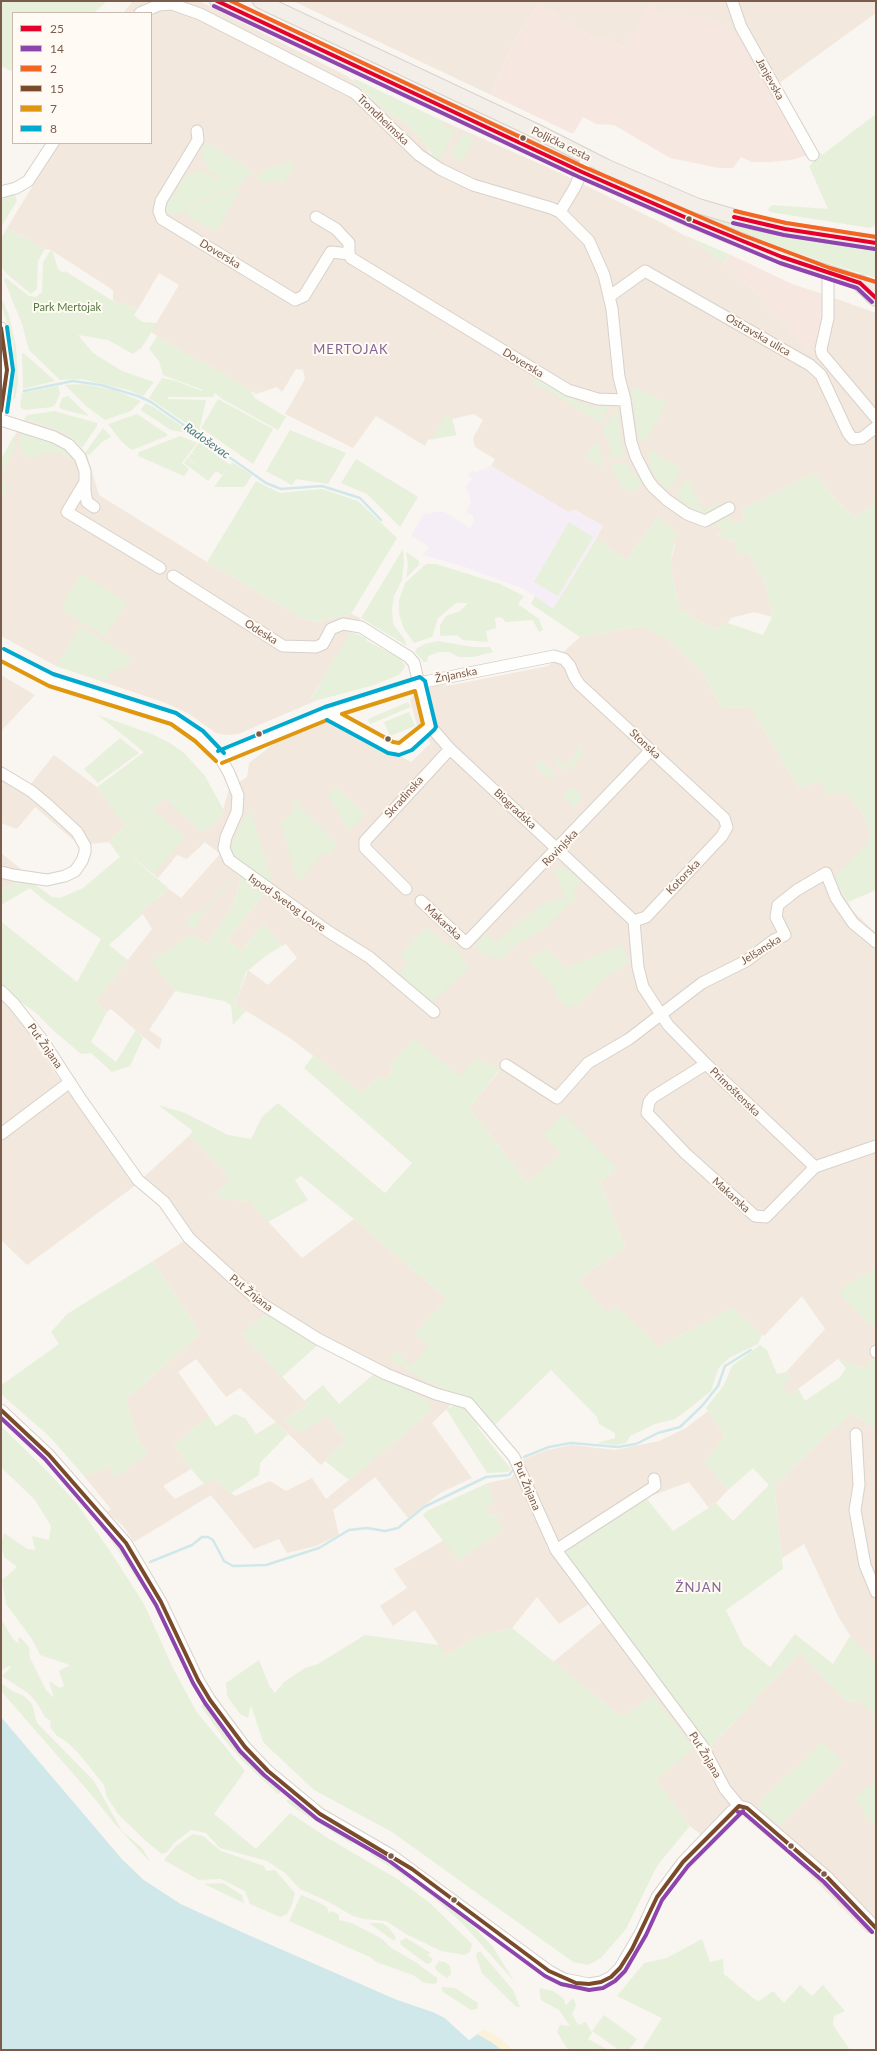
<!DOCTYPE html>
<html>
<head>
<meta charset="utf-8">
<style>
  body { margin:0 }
  #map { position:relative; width:877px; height:2051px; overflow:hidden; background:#f9f5f0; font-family:Lato,sans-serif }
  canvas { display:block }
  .frame { position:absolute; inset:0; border:2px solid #7a5c4d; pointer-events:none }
  .legend { position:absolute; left:12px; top:12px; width:140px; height:132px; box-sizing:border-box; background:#fffaf3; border:1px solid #cabbb1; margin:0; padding:5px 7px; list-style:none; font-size:12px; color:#7a5c4d }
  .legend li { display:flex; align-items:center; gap:8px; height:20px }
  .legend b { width:20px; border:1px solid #cabbb1 }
</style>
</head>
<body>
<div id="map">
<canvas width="877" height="2051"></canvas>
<div class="frame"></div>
<ul class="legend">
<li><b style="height:5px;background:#e4002b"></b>25</li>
<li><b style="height:5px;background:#8e44ad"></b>14</li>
<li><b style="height:5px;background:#f26522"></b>2</li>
<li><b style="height:5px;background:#7a4b2a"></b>15</li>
<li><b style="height:5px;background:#de970f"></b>7</li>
<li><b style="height:5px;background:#00a9ce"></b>8</li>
</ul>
</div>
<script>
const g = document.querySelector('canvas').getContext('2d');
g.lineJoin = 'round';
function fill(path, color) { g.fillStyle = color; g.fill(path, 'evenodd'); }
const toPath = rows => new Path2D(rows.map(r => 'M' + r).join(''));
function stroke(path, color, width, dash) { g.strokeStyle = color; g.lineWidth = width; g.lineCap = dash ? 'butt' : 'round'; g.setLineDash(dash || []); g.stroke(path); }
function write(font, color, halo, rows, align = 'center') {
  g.font = font + ' Lato,sans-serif'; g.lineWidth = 4; g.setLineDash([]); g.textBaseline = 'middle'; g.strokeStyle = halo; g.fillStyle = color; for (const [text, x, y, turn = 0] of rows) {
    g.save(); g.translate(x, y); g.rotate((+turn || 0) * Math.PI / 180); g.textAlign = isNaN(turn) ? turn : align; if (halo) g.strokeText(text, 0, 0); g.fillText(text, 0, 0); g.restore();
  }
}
const residential = toPath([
  [133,1,199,1,347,76,386,111,408,125,422,140,431,155,455,131,443,126,445,122,554,170,664,224,694,241,724,263,756,293,812,355,821,337,823,294,876,313,876,509,872,505,855,518,835,499,814,473,741,510,745,519,734,524,716,523,722,529,717,535,735,542,750,555,767,588,772,617,754,612,731,618,728,623,715,629,694,619,680,609,670,565,675,544,658,517,626,560,596,539,603,526,575,510,568,512,491,466,495,459,475,447,473,438,483,420,474,414,452,419,456,435,428,440,425,446,376,416,353,448,285,414,305,379,303,370,296,369,282,392,277,387,256,394,202,361,200,363,151,332,179,285,159,273,138,309,113,301,113,290,51,250,45,249,7,228,32,187,26,172,48,143,151,143,151,13,123,13],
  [293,1,876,1,876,13,778,84,670,17,623,48,607,37,598,41,538,4,512,45,491,95],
  [24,419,61,431,70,436,87,455,99,495,207,562,304,619,317,622,351,614,361,618,311,698,315,701,238,734,226,735,216,733,189,714,166,703,56,666,1,636,1,460],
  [643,626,668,640,703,673,721,707,751,708,799,788,821,781,845,791,868,821,870,843,834,878,853,911,876,933,876,1358,867,1369,838,1359,790,1395,782,1389,791,1377,786,1372,825,1329,802,1296,764,1336,732,1308,657,1348,651,1339,607,1314,578,1280,625,1247,600,1182,617,1168,563,1154,527,1182,469,1108,500,1070,459,1076,389,1066,394,1070,385,1079,378,1077,362,1093,290,1038,235,1004,248,970,268,985,297,958,286,944,282,946,264,924,241,951,227,940,265,893,240,881,234,904,207,944,194,936,152,961,175,991,149,1030,162,1039,159,1050,111,1009,107,1012,96,1001,152,929,141,911,169,889,181,898,220,854,205,842,187,859,177,855,158,878,120,846,164,798,221,817,229,789,247,777,249,763,280,739,328,720,350,729,411,762,431,743,417,725,410,700,413,696,434,686,452,685,548,666,580,637],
  [1,675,35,695,1,731],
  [54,755,97,787,127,824,109,842,79,845,35,807,17,829,1,823,1,765,29,786],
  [1,853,20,868,22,882,1,889],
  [1,997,13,1009,57,1076,136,1184,189,1136,231,1179,214,1197,250,1202,302,1258,354,1219,447,1299,415,1334,430,1345,411,1366,425,1381,444,1388,450,1406,432,1423,472,1478,440,1493,408,1518,375,1477,333,1510,339,1535,316,1546,287,1553,279,1539,254,1549,211,1495,134,1542,123,1526,107,1512,111,1509,84,1476,109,1467,115,1477,148,1453,138,1441,126,1400,200,1333,153,1261,184,1241,162,1209,136,1185,27,1265,1,1240],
  [242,1334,319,1344,428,1401,431,1411,326,1499,312,1478,286,1491,270,1481,235,1496,213,1479,175,1499,163,1486,191,1469,174,1445,209,1416,178,1372,196,1359,226,1397,240,1388,321,1465,347,1440,325,1416,285,1420,308,1404],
  [708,1411,725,1437,704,1462,728,1490,716,1503,709,1508,689,1482,643,1499,708,1749,800,1653,847,1702,860,1701,876,1715,876,1932,867,1933,796,1861,738,1812,710,1842,690,1826,656,1780,653,1696,622,1717,553,1662,603,1621,589,1604,559,1624,537,1597,512,1628,476,1636,446,1656,415,1610,393,1626,380,1606,407,1588,394,1569,444,1540,459,1561,479,1545,496,1513,490,1517,485,1508,493,1502,488,1483,511,1478,524,1459,548,1450,571,1445,615,1450,659,1441,686,1428],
  [851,1413,876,1428,876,1664,856,1645,838,1616,804,1544,782,1558,774,1485]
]);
const commercial = toPath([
  [538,4,598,41,607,37,623,48,650,5,670,17,673,14,711,18,743,39,808,155,791,160,770,162,752,162,741,157,733,168,719,168,670,158,614,125,596,124,583,117,574,133,571,133,491,95,512,45],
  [729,254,792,284,823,294,824,306,821,337,812,356,756,293,724,263]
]);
const education = toPath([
  [491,466,568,512,575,510,603,526,553,609,524,589,465,567,423,555,429,547,411,535,424,514,443,511,470,528,474,521,473,516,466,512,471,503,468,491,465,489,472,479,468,476,472,470,475,472]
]);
const green = toPath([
  [1,1,107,1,94,13,13,13,13,69,11,71,1,66],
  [355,79,445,122,443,126,456,131,438,161,408,125,386,111,352,80],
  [876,114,876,225,870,228,770,212,768,209,772,205,828,209,809,166,816,160,820,152,822,155],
  [463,133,474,140,462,161,451,154],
  [206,142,252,171,239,187,189,205,184,213,166,214,165,208,184,177,196,171,206,173,217,180,219,177,208,170,209,167,203,161,201,150],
  [292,160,290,163,294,166,284,184,275,180,263,182,256,178,264,170],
  [237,190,240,191,215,232,185,214,191,206],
  [15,195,17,201,1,227,1,198],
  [683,205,876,248,876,278,768,244,681,208],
  [7,228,45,249,38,261,37,289,31,294,7,274,1,266,1,238],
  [684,235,729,254,724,263],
  [51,250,53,252,58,269,64,273,65,271,113,301,138,309,134,315,142,322,157,323,142,347,133,354,108,340,78,335,93,353,122,371,154,382,143,396,128,390,81,379,60,380,29,350,22,324,4,280,6,278,29,296,36,297,42,292,43,262],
  [1,297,9,315,16,346,18,383,15,399,13,399,15,371,13,343,1,304],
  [157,336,200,363,202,361,252,391,251,393,254,395,253,397,286,417,278,430,222,399,215,393,213,396,215,397,168,397,168,399,206,400,199,432,149,398,162,378,176,381,202,391,203,390,163,375,159,361,149,349],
  [22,353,26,355,55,381,23,389],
  [533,380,539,380,546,383,584,405,592,407,610,406,600,423,541,386,539,388,531,383],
  [83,384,114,390,141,401,131,411,105,420,87,407,65,385],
  [58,386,60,393,56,403,52,407,25,410,20,407,22,393],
  [631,386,667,402,645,442,639,439],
  [68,396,88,415,88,416,61,409,59,407,62,398],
  [218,399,273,429,253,464,201,428],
  [146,403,155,408,193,434,171,430,142,411,141,409],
  [54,411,97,423,97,426,82,448,70,436,61,431,24,419,27,415],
  [615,411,618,412,622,448,626,456,611,459,609,443,602,431],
  [137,414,167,434,167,436,132,450,129,448,121,441,108,424],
  [446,415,452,419,456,435,431,439],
  [103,428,111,437,102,442,90,454,87,455,85,453],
  [290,430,346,453,328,484,296,479,292,485,266,471],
  [23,433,53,443,64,450,71,458,69,460,57,451,36,455,33,459,26,456,19,446,19,441],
  [16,435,14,442,15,448,2,474,2,478,8,487,1,498,1,460,13,437],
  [180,436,197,443,182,463,189,469,184,476,138,456,139,452],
  [597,440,599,445,603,468,586,457],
  [199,442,230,465,232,462,252,475,246,485,243,487,214,487,228,468,226,470,223,468,226,470,222,475,216,471,212,476,188,458,191,453,196,456,192,452],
  [651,450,681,469,671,487,666,489,653,473,649,463,649,455],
  [187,458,212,476,208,481,184,463],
  [356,459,418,497,400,527,367,494,341,483],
  [627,463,632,472,642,481,639,488,631,492,620,485,613,470,612,464],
  [814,473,835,499,855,518,876,502,876,890,848,902,834,878,869,842,868,821,845,791,826,795,821,781,799,788,751,708,721,707,703,673,668,640,642,626,580,637,531,604,535,596,553,609,596,539,626,560,658,517,676,533,670,565,680,609,694,619,715,629,728,623,763,635,772,617,767,588,750,555,737,554,735,542,717,535,722,529,716,523,729,516,734,524,745,519,741,510],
  [689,480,703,511,719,503,721,509,707,517,680,501,678,497,678,491,683,483],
  [256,481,280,493,322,489,358,501,397,538,351,614,317,622,304,619,207,562],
  [569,522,593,537,558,596,534,582],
  [403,549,404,562,402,580,394,596,392,608,393,624,405,640,407,646,361,618],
  [406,552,419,561,419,565,406,578,408,564],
  [426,564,436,564,500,584,524,596,518,604,539,619,543,630,539,632,533,620,506,622,501,617,495,618,496,628,486,631,488,642,463,640,457,635,440,636,440,625,446,616,460,611,468,603,456,603,438,618,432,637,414,643,404,629,399,614,399,600,405,583],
  [83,575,127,603,105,636,65,612,62,604,80,576],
  [80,626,131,658,125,670,115,669,104,681,56,666],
  [351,632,366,638,367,641,398,657,403,662,405,667,399,675,374,685,315,701,311,699],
  [438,641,472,647,490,647,493,652,473,657,458,657,450,652,439,652,428,656,427,662,424,662,415,652,417,648,425,644],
  [408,702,411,707,370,724,368,719],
  [409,712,415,726,390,736,384,722],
  [98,715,152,734,170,743,184,753,205,776,223,809,221,817,213,826,202,832,164,798,120,846,169,889,141,911,143,914,109,945,128,960,96,1001,107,1012,91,1042,116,1062,136,1030,143,1038,130,1066,112,1072,91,1053,81,1054,55,1032,36,1013,18,1000,1,984,1,920,3,923,77,982,101,939,44,900,30,888,1,905,1,889,22,882,33,883,52,897,60,898,67,895,83,888,120,857,109,842,127,824,121,820,97,787,144,752],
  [120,738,139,753,98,783,84,769],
  [577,743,582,748,583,755,570,769,564,770,553,761,556,757,565,766,576,755],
  [541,760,555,773,549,779,535,766],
  [336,787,365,814,349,831,328,795],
  [572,787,582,797,576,807,573,807,563,796],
  [298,797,302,800,297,805,338,844,328,856,324,853,298,883,281,824,295,809,291,805],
  [154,810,185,837,154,874,121,846],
  [251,810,274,889,230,856,231,848,240,824],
  [229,863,234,872,233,879,202,916,197,928,184,925,194,911,201,914,232,878,233,873,226,864],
  [554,868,566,868,581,881,574,890,576,901,571,902,548,927,518,943,501,960,479,952,476,944,485,934,496,942,542,904,559,898,566,899],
  [242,875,265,893,227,940,241,951,264,924,282,946,267,955,246,972,235,1004,246,1011,233,1025,231,1005,224,1001,175,991,151,961,190,936,194,936,207,944,234,904],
  [427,927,448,946,455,946,469,968,431,1003,398,975,408,963,400,954],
  [621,945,630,961,603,980,579,1005,573,1004,569,1008,556,997,558,993,528,959,547,949,565,968],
  [415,1039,459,1076,475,1059,500,1069,469,1108,527,1182,562,1154,543,1135,564,1113,617,1168,600,1182,625,1247,578,1280,607,1313,618,1307,651,1339,657,1348,732,1308,762,1334,758,1344,729,1358,718,1369,711,1391,686,1411,675,1419,655,1424,630,1436,626,1443,617,1445,597,1443,615,1438,615,1433,599,1424,597,1417,551,1370,493,1427,466,1395,459,1397,446,1395,444,1388,425,1381,389,1358,397,1351,411,1366,429,1345,414,1334,447,1299,354,1219,301,1176,295,1180,308,1200,268,1222,250,1202,214,1197,231,1179,189,1136,193,1131,158,1105,185,1113,228,1135,251,1139,262,1117,278,1103,385,1193,412,1163,304,1068,314,1055,362,1093,378,1077,385,1079,394,1070,389,1065],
  [153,1261,200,1333,126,1400,138,1441,148,1453,115,1478,109,1467,84,1476,50,1437,1,1394,1,1382,3,1384,59,1344,51,1332,67,1314],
  [876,1269,876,1324,870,1325,839,1294,846,1285],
  [265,1314,319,1344,282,1377,242,1334],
  [760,1345,767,1350,777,1374,786,1372,791,1377,783,1389,790,1395,798,1388,805,1401,840,1377,846,1368,838,1359,867,1369,868,1363,876,1358,876,1428,851,1413,774,1485,783,1569,726,1610,743,1645,770,1667,795,1634,833,1664,850,1636,876,1664,876,1715,860,1701,847,1702,800,1653,708,1749,564,1553,646,1498,673,1531,716,1503,733,1521,769,1485,753,1468,728,1490,704,1462,725,1437,706,1408,724,1385,732,1366],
  [375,1373,429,1401,431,1411,349,1480,325,1461,347,1440,325,1416,302,1433,284,1421,308,1404,305,1400,323,1385,339,1404],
  [458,1404,470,1410,479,1429,511,1469,508,1472,487,1473,446,1409],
  [234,1414,245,1418,256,1434,276,1422,288,1434,260,1463,259,1475,231,1493,213,1479,204,1484,191,1469,174,1445,209,1416,216,1427],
  [1,1416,41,1452,120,1543,134,1566,139,1582,107,1534,74,1491,33,1448,1,1418],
  [1,1426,48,1472,77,1504,112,1554,144,1604,173,1668,196,1711,245,1771,214,1814,256,1849,290,1813,326,1837,399,1880,431,1904,472,1944,470,1952,465,1955,441,1951,406,1934,386,1921,364,1919,353,1916,327,1901,300,1889,285,1873,267,1861,220,1848,206,1833,191,1830,174,1843,167,1852,162,1854,147,1842,118,1814,107,1797,104,1785,80,1755,67,1742,57,1736,50,1727,51,1721,45,1717,37,1703,28,1693,2,1676,11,1667,9,1666,1,1671,1,1619,13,1639,19,1644,18,1639,20,1637,29,1647,30,1658,46,1690,54,1698,49,1681,60,1688,64,1686,59,1671,70,1665,40,1655,32,1639,6,1604,2,1580,17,1567,4,1557,1,1545,4,1533,27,1549,35,1550,32,1536,49,1540,51,1526,35,1500,1,1467],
  [488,1483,494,1502,485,1508,490,1517,496,1513,502,1530,459,1561,423,1515,427,1511],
  [512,1628,622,1717,653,1696,694,1748,656,1780,690,1826,657,1866,626,1929,601,1958,588,1965,573,1962,392,1832,314,1790,263,1742,251,1705,248,1718,240,1714,227,1696,226,1683,259,1660,270,1687,275,1693,284,1682,305,1668,318,1664,365,1635,439,1645,446,1656,476,1636],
  [1,1683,14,1692,24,1696,32,1704,37,1723,94,1781,122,1831,143,1849,150,1862,114,1823,90,1793,1,1691],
  [206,1703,240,1748,280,1788,280,1793,278,1794,242,1760,224,1739,201,1706],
  [822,1742,843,1762,779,1826,759,1809,759,1803],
  [876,1781,876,1825,868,1818,854,1798],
  [289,1799,293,1799,318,1818,351,1836,352,1844,296,1809,286,1801],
  [193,1834,203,1836,221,1851,264,1866,266,1871,275,1870,295,1893,292,1904,287,1914,280,1917,250,1904,245,1891,221,1879,199,1880,164,1860,176,1846],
  [375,1849,451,1905,472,1925,493,1947,514,1981,462,1923,434,1898,411,1880,370,1854],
  [223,1883,242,1895,244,1903,204,1884],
  [301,1895,314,1900,327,1907,329,1913,332,1911,339,1915,339,1920,352,1923,382,1939,391,1948,414,1961,437,1978,437,1982,435,1984,424,1983,413,1975,376,1962,370,1957,289,1921],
  [369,1923,382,1923,388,1927,396,1937,394,1941],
  [406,1938,431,1953,427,1955,433,1959,430,1963,427,1964,401,1945,400,1941],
  [702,1939,710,1962,723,1959,724,1974,753,1998,759,2001,773,1991,784,2003,800,1985,812,1996,823,1985,845,2011,834,2016,833,2025,850,2050,642,2050,662,2018,617,1996,644,1963,667,1958],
  [480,1951,513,1990,520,2007,517,2007,509,2000,482,1973,476,1956,477,1953],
  [439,1961,445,1962,450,1966,451,1974,447,1978,436,1970,435,1967],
  [443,1987,455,1988,475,2001,478,2003,477,2009,471,2010,443,1992,441,1988],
  [539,1988,553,1991,563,1998,566,2005,573,1998,576,2005,572,2014,578,2025,586,2022,592,2033,588,2039,609,2050,568,2050,557,2032,560,2025,570,2026,559,2010,541,2000],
  [604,2015,637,2039,629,2050,619,2050,592,2031]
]);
const sand = toPath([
  [484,2029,500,2038,513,2050,502,2050,491,2042,477,2034]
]);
const water = toPath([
  [1,1717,122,1859,144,1880,181,1904,395,1999,433,2012,445,2018,469,2040,477,2034,491,2042,502,2050,1,2050]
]);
const pier = toPath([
  [1,1715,124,1857,145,1878,182,1902,247,1932,396,1998,434,2010,446,2017,469,2037,479,2033,469,2040,445,2018,433,2012,395,1999,246,1934,181,1904,144,1880,122,1859]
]);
const stream = toPath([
  [24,391,73,381,101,385,138,396,151,402,266,483,281,489,322,486,360,498,381,520],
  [524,1457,549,1447,571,1443,618,1447,636,1444,658,1433,680,1427,702,1406,718,1386,725,1366,751,1350],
  [150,1562,192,1545,202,1537,208,1537,213,1540,224,1561,233,1566,266,1565,319,1548,349,1530,367,1528,385,1531,398,1528,424,1507,486,1477,509,1475,514,1469]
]);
const minor = toPath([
  [732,1,741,27,813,155],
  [140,13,159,5,172,4,200,14,355,93,419,155,440,169,473,185,551,208,560,212,589,241,604,275,612,309,619,377,625,400,631,442,636,457,648,480,653,487,667,500,687,514,705,521,729,508],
  [197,131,198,140,161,201,159,211,162,219,295,300,304,296,331,252,349,254],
  [1,192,16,188,28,181,53,143],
  [560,212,575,187,588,156],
  [316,217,336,229,349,243,349,254,351,258,568,390,598,399,625,400],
  [828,274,828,318,821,349,822,354,876,418],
  [610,296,645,271,810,365,821,375,848,433,853,439,862,438,876,427],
  [1,328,7,370,1,411],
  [1,420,54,437,69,445,80,457,85,471,85,491,87,502,94,507],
  [85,482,67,512,160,568],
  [173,576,283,646,316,647,323,644,331,629,343,624,361,627,409,657,414,663,424,706,430,726,450,749,634,921],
  [1,654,20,665,51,680,174,719,199,736,220,757,229,773,238,795,237,812,226,837,224,848,229,860,329,932,369,957,434,1012],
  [327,713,391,748,400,749,408,745,430,726],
  [220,757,327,713,419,683,554,656,564,659,570,666,574,676,579,684,724,818,727,827,722,836,646,917,634,921],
  [1,773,31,791,49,806,77,832,85,846,85,852,82,861,75,871,65,876,47,880,13,875,1,872],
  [406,889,365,848,365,841,450,749],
  [421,901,466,943,651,750],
  [634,921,638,967,643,987,668,1025,706,1064,815,1167],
  [1,991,14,1004,43,1041,80,1098,138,1180,164,1202,189,1238,226,1272,262,1304,318,1339,386,1374,436,1394,468,1403,514,1457,556,1550,703,1747,725,1789,739,1806],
  [706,1064,653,1097,649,1102,647,1113,685,1153,755,1216,766,1217,815,1167,876,1146],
  [506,1065,557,1098,588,1063,629,1039,702,983,746,961,774,940,785,935,776,917,778,905,797,890,826,873,836,898,853,923,876,942],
  [1,1134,70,1082],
  [876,1352,876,1351],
  [1,1410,49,1455,126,1543,161,1602,198,1680,210,1700,245,1747,268,1771,320,1814,391,1855,549,1971,564,1979,589,1984,601,1982,611,1977,620,1968,641,1932,657,1897,683,1862,731,1812,739,1806],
  [856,1434,859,1485,855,1510,865,1565,876,1592],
  [556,1550,655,1486,654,1479],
  [739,1806,747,1808,828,1878,876,1928]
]);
const major = toPath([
  [217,1,582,172,689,219,782,257,870,286],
  [260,1,536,131,607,167,698,206,756,223,785,229,876,243]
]);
const highway = toPath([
  [860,283,876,298]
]);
const bus1 = toPath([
  [217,1,582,172,689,219,782,257,860,283,876,298],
  [734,217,785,229,876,243]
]);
const bus2 = toPath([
  [214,6,579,177,687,224,780,263,857,288,872,302],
  [733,223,784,235,875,249],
  [1,1418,45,1459,121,1547,156,1605,193,1683,205,1703,240,1751,264,1775,317,1819,388,1860,545,1976,561,1984,589,1990,603,1988,615,1981,625,1971,646,1935,662,1900,688,1866,743,1811],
  [738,1812,744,1813,824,1882,872,1932]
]);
const bus3 = toPath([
  [231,1,584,167,742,235,830,268,876,282],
  [735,211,786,223,876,237]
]);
const bus4 = toPath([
  [1,328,7,370,1,411],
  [1,1410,49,1455,126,1543,161,1602,198,1680,210,1700,245,1747,268,1771,320,1814,412,1869,549,1971,576,1983,589,1984,601,1982,611,1977,620,1968,632,1949,657,1897,683,1862,739,1806,747,1808,828,1878,876,1928]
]);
const bus5 = toPath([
  [1,661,49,686,171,724,195,741,216,761],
  [415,691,423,724,399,743,393,742,342,714,415,691],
  [222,763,327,720]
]);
const bus6 = toPath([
  [7,412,13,370,7,327],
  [4,649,53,674,176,713,203,731,224,753],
  [325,707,420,677,425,681,436,727,434,730,412,750,399,755,388,753,327,720],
  [218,751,325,707]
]);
const markers = [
  [523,138,3.5,"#7a5c4d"],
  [689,219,3.5,"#7a5c4d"],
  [259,734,3.5,"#7a5c4d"],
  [388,739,3.5,"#7a5c4d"],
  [791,1846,3.5,"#7a5c4d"],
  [391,1856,3.5,"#7a5c4d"],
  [824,1874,3.5,"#7a5c4d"],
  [454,1900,3.5,"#7a5c4d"]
];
const streetNames = [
  ["Janjevska",770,79,61],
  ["Trondheimska",383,120,44],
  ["Poljička cesta",561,144,26],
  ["Doverska",220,254,31],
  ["Ostravska ulica",758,335,30],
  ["Doverska",523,363,31],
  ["Odeska",261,632,32],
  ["Žnjanska",456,675,-11],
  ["Stonska",645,744,43],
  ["Skradinska",404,797,-48],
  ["Biogradska",515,809,43],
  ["Rovinjska",560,848,-46],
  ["Kotorska",683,877,-46],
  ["Ispod Svetog Lovre",287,903,35],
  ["Makarska",443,922,43],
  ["Jelšanska",761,950,-32],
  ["Put Žnjana",45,1046,55],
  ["Primoštenska",735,1092,44],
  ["Makarska",731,1195,42],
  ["Put Žnjana",251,1293,39],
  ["Put Žnjana",527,1486,67],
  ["Put Žnjana",705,1755,59]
];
const parkNames = [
  ["Park Mertojak",67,307]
];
const waterNames = [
  ["Radoševac",207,441,35]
];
const quarterNames = [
  ["MERTOJAK",351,350],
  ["ŽNJAN",699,1588]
];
fill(residential, '#f2e8de');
fill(commercial, '#f6e8e1');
fill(education, '#f6eef6');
fill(green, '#e7f0db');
fill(sand, '#fbf2d9');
fill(water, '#d0e8ea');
fill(pier, '#f9f5f0');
stroke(stream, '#d0e8ea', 2.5);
stroke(minor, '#d7d1cb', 13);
stroke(major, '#dad1cc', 16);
stroke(highway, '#dad1cc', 18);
stroke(minor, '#fefefd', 11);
stroke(major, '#f3eee8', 14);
stroke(highway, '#f2eae7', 16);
stroke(bus1, '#e4002b', 4);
stroke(bus2, '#8e44ad', 4);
stroke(bus3, '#f26522', 4);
stroke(bus4, '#7a4b2a', 4);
stroke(bus5, '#de970f', 4);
stroke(bus6, '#00a9ce', 4);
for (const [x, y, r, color] of markers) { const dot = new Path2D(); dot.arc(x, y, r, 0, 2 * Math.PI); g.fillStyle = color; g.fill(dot); stroke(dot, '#fffaf3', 1.5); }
write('11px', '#7a5c4d', '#fffaf3', streetNames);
write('11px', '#537a41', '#fffaf3', parkNames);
write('italic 12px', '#437c86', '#fffaf3', waterNames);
g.letterSpacing = '1px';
write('13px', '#846695', '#fffaf3', quarterNames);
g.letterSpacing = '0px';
</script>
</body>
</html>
